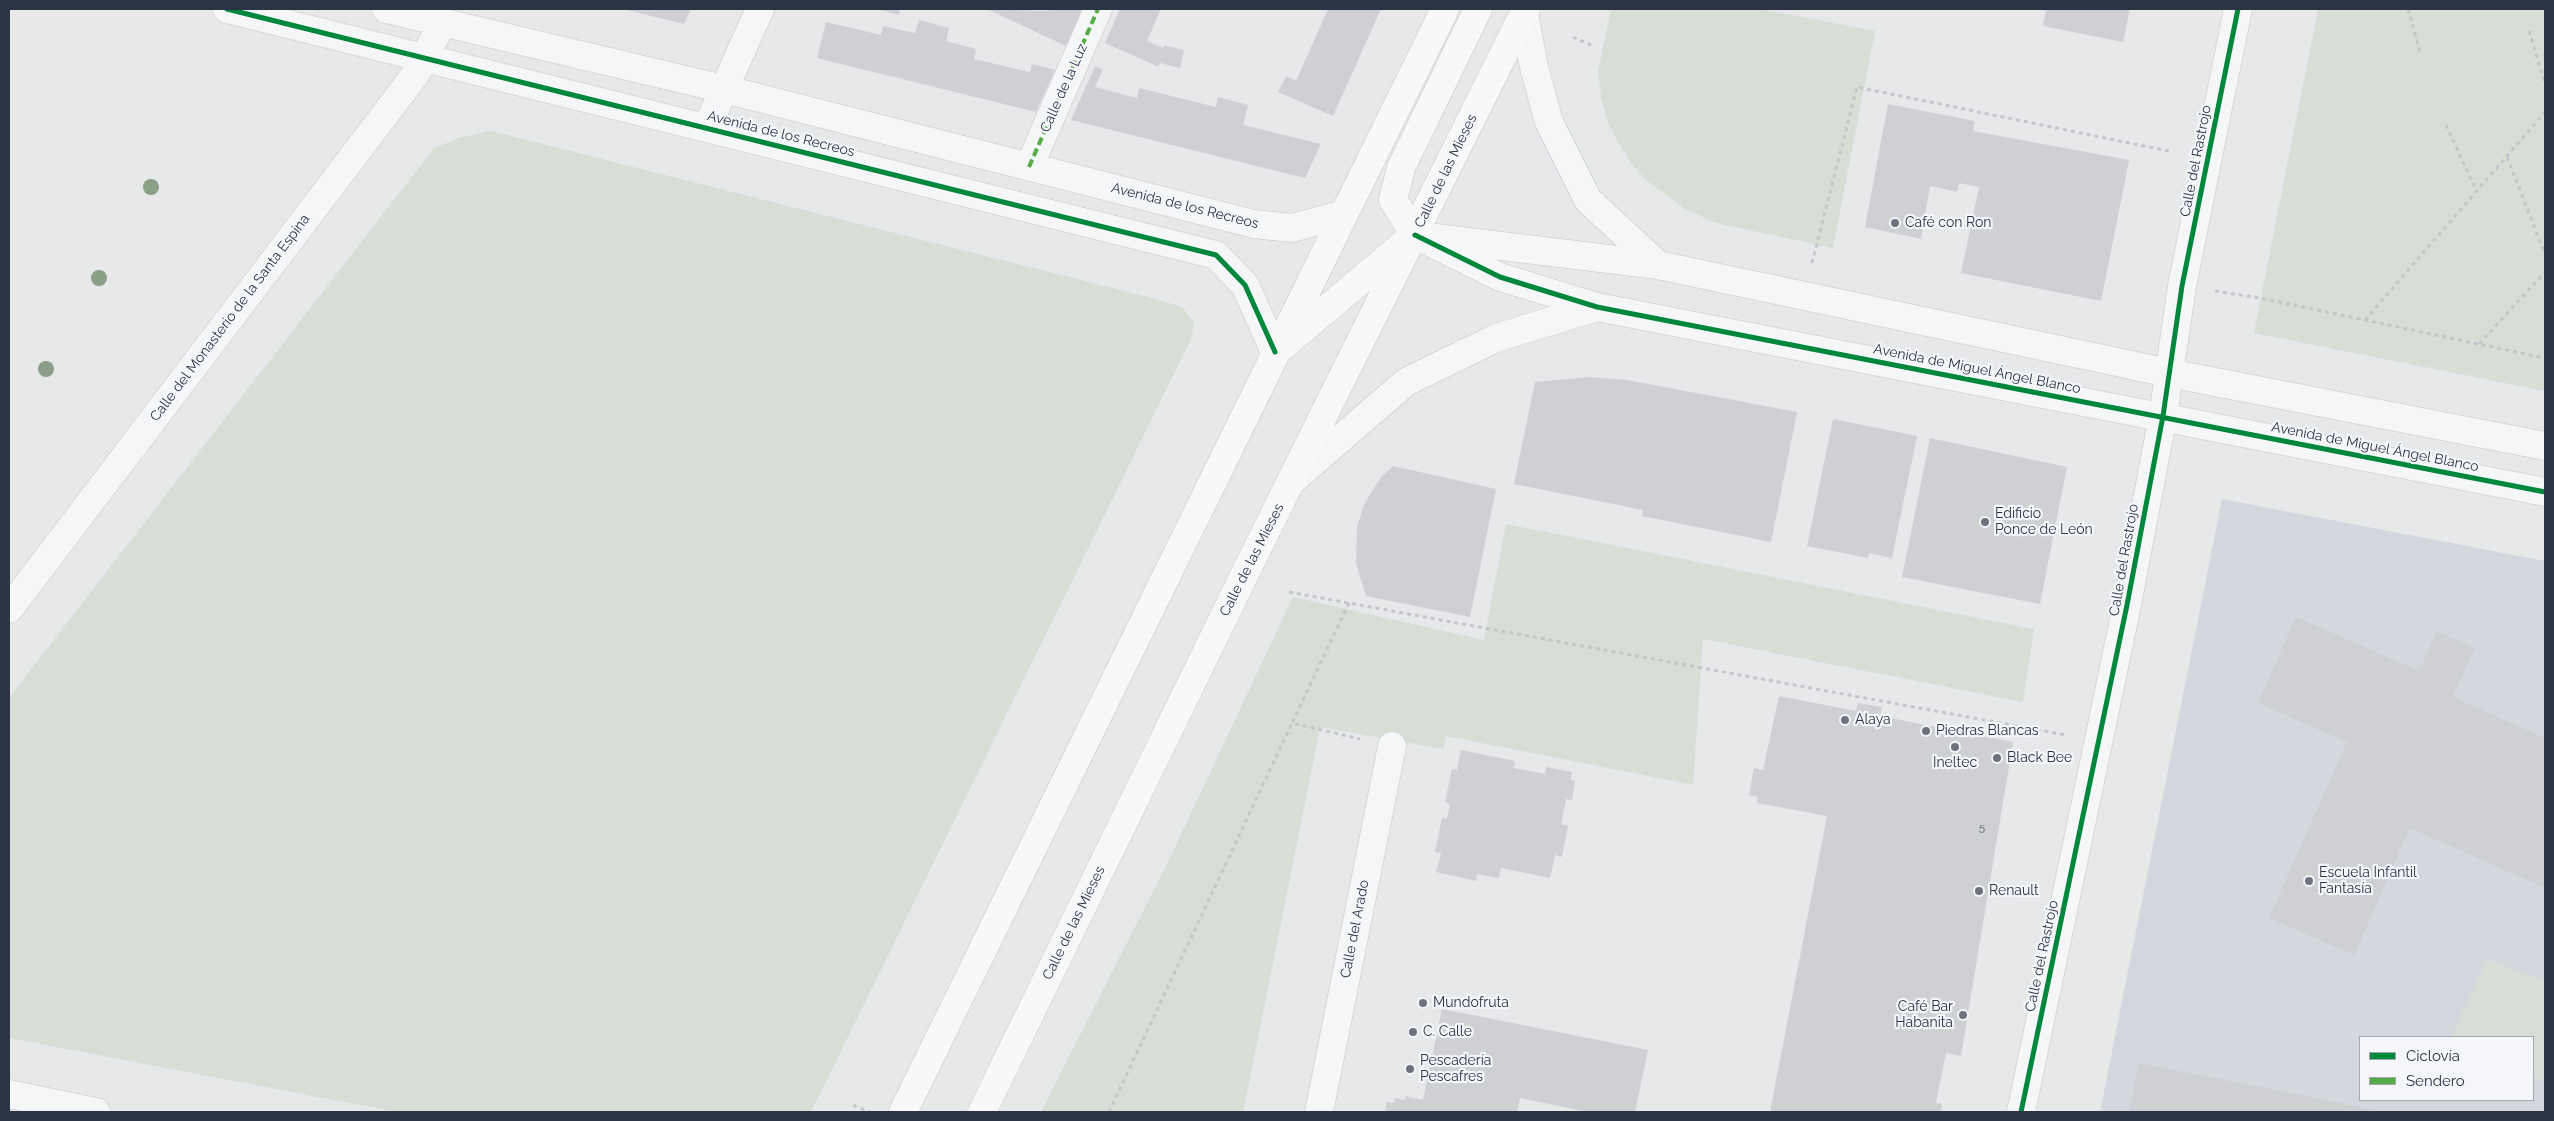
<!DOCTYPE html>
<html>
<head>
<meta charset="utf-8">
<style>
  body { margin:0 }
  #map { position:relative; width:2554px; height:1121px; overflow:hidden; background:#e6e8ea; font-family:Raleway,sans-serif }
  canvas { display:block }
  .frame { position:absolute; inset:0; border:10px solid #2b3445; pointer-events:none }
  .legend { position:absolute; left:2359px; top:1036px; width:175px; height:65px; box-sizing:border-box; background:#f4f6f9; border:1px solid #a4a8b1; margin:0; padding:6px 9px; list-style:none; font-size:15px; color:#2b3445 }
  .legend li { display:flex; align-items:center; gap:10px; height:25px }
  .legend b { width:25px; border:1px solid #a4a8b1 }
</style>
</head>
<body>
<div id="map">
<canvas width="2554" height="1121"></canvas>
<div class="frame"></div>
<ul class="legend">
<li><b style="height:6px;background:#00873e"></b>Ciclovía</li>
<li><b style="height:6px;background:#54ac47"></b>Sendero</li>
</ul>
</div>
<script>
const g = document.querySelector('canvas').getContext('2d');
g.lineJoin = 'round';
function fill(path, color) { g.fillStyle = color; g.fill(path, 'evenodd'); }
const toPath = rows => new Path2D(rows.map(r => 'M' + r).join(''));
function stroke(path, color, width, dash) { g.strokeStyle = color; g.lineWidth = width; g.lineCap = dash ? 'butt' : 'round'; g.setLineDash(dash || []); g.stroke(path); }
function write(font, color, halo, rows, align = 'center') {
  g.font = font + ' Raleway,sans-serif'; g.lineWidth = 4.5; g.setLineDash([]); g.textBaseline = 'middle'; g.strokeStyle = halo; g.fillStyle = color; for (const [text, x, y, turn = 0] of rows) {
    g.save(); g.translate(x, y); g.rotate((+turn || 0) * Math.PI / 180); g.textAlign = isNaN(turn) ? turn : align; if (halo) g.strokeText(text, 0, 0); g.fillText(text, 0, 0); g.restore();
  }
}
const built = toPath([
  [2222,499,2545,561,2545,1112,2100,1112],
  [2360,1037,2533,1037,2533,1100,2360,1100]
]);
const green = toPath([
  [1611,9,1760,9,1875,31,1833,248,1716,223,1685,209,1646,180,1631,163,1618,142,1607,121,1601,97,1598,71],
  [2318,9,2545,9,2545,391,2254,333],
  [491,131,1156,299,1182,307,1194,322,1191,339,811,1112,397,1112,9,1038,9,698,434,148,462,137],
  [1506,524,2034,629,2023,702,1703,639,1693,785,1446,736,1443,749,1320,727,1243,1112,1041,1112,1168,862,1293,597,1484,640],
  [2487,959,2545,982,2545,1082,2533,1077,2533,1037,2451,1037]
]);
const building = toPath([
  [623,9,691,9,684,24],
  [877,9,900,9,899,15],
  [987,9,1049,11,1050,9,1082,9,1066,46],
  [1120,9,1161,9,1147,41,1163,48,1164,45,1184,50,1180,68,1160,63,1159,67,1105,43],
  [1328,9,1381,9,1333,116,1278,92,1286,76,1296,81],
  [2046,9,2130,9,2123,42,2043,26],
  [919,20,949,28,946,41,976,49,974,59,1030,72,1032,64,1055,70,1036,112,817,58,826,22,881,35,883,26,915,33],
  [1095,66,1103,70,1095,87,1137,98,1139,88,1216,107,1218,97,1248,105,1243,125,1321,144,1305,178,1071,120],
  [1888,104,1975,121,1973,131,2129,160,2101,301,1961,273,1979,187,1959,183,1957,192,1930,186,1921,239,1865,227],
  [1590,377,1627,380,1797,412,1771,542,1642,516,1643,510,1514,484,1535,382],
  [1833,419,1917,436,1892,558,1869,553,1868,558,1807,546],
  [1930,438,2067,467,2040,604,1902,577],
  [1393,466,1496,489,1470,617,1366,596,1356,564,1357,527,1364,505,1372,491,1382,476],
  [2296,617,2419,671,2437,631,2475,648,2453,697,2545,738,2545,888,2410,828,2354,955,2269,918,2347,742,2258,703],
  [1779,696,1856,711,1858,703,1882,707,1880,716,2013,742,1961,1056,1946,1053,1936,1103,1942,1104,1941,1112,1770,1112,1827,816,1757,803,1758,797,1749,795,1754,768,1763,770],
  [1461,750,1515,761,1514,768,1545,774,1546,767,1572,772,1571,780,1575,781,1572,800,1566,799,1561,824,1568,826,1562,857,1555,855,1550,878,1501,868,1499,878,1477,874,1476,881,1436,872,1441,853,1435,852,1442,818,1447,819,1450,804,1445,802,1452,769,1457,770],
  [1442,1009,1648,1050,1635,1112,1588,1112,1520,1098,1517,1112,1385,1112,1387,1102,1394,1103,1395,1098,1405,1100,1405,1096,1423,1100],
  [2139,1063,2380,1111,2380,1112,2129,1112]
]);
const path = toPath([
  [2408,9,2421,55],
  [2529,31,2545,84],
  [1573,37,1593,46],
  [2446,125,2477,192],
  [2507,157,2545,254],
  [1812,263,1857,87,2173,152],
  [2215,291,2260,298,2545,358],
  [2365,320,2545,112],
  [2479,344,2545,272],
  [1289,592,2066,735],
  [1349,603,1292,723,1360,739],
  [853,1105,870,1112],
  [1109,1112,1292,723]
]);
const minor = toPath([
  [227,9,1216,255,1245,285,1275,352],
  [386,9,724,89,1254,224,1292,228,1344,214],
  [707,127,760,9],
  [1029,167,1098,9],
  [9,609,415,75,443,22],
  [9,1094,96,1112],
  [1319,1112,1392,746],
  [2021,1112,2127,605,2163,416,2182,286,2238,9]
]);
const tertiary = toPath([
  [1524,13,1534,67,1549,122,1588,200,1658,265],
  [1415,235,1500,277,1597,307,2545,492],
  [1436,238,1658,265,2169,373,2545,446],
  [1294,479,1406,382,1496,338,1597,307]
]);
const secondary = toPath([
  [1415,235,1393,200,1401,168,1478,9],
  [1284,345,1406,242],
  [903,1112,1445,9],
  [982,1112,1255,553,1526,9]
]);
const quiet = toPath([
  [1029,167,1098,9]
]);
const cycleway = toPath([
  [227,9,1216,255,1245,285,1275,352],
  [1415,235,1500,277,1597,307,2545,492],
  [2021,1112,2127,605,2163,416,2182,286,2238,9]
]);
const trees = [
  [151,187],
  [99,278],
  [46,369]
];
const markers = [
  [1895,223,5,"#6c737f"],
  [1985,522,5,"#6c737f"],
  [1845,720,5,"#6c737f"],
  [1926,731,5,"#6c737f"],
  [1955,747,5,"#6c737f"],
  [1997,758,5,"#6c737f"],
  [2309,881,5,"#6c737f"],
  [1979,891,5,"#6c737f"],
  [1423,1003,5,"#6c737f"],
  [1963,1015,5,"#6c737f"],
  [1413,1032,5,"#6c737f"],
  [1410,1069,5,"#6c737f"]
];
const numberNames = [
  ["5",1982,828]
];
const streetNames = [
  ["Calle de la Luz",1064,88,-66],
  ["Avenida de los Recreos",781,134,14],
  ["Calle del Rastrojo",2196,161,-79],
  ["Calle de las Mieses",1446,171,-64],
  ["Avenida de los Recreos",1185,206,14],
  ["Calle del Monasterio de la Santa Espina",230,318,-53],
  ["Avenida de Miguel Ángel Blanco",1977,369,11],
  ["Avenida de Miguel Ángel Blanco",2375,447,11],
  ["Calle de las Mieses",1252,560,-63],
  ["Calle del Rastrojo",2124,560,-80],
  ["Calle de las Mieses",1074,923,-64],
  ["Calle del Arado",1355,929,-79],
  ["Calle del Rastrojo",2042,956,-78]
];
const poiNames = [
  ["Café con Ron",1905,223],
  ["Edificio",1995,514],
  ["Ponce de León",1995,530],
  ["Alaya",1855,720],
  ["Piedras Blancas",1936,731],
  ["Black Bee",2007,758],
  ["Ineltec",1955,763,"center"],
  ["Escuela Infantil",2319,873],
  ["Fantasía",2319,889],
  ["Renault",1989,891],
  ["Mundofruta",1433,1003],
  ["Café Bar",1953,1007,"right"],
  ["Habanita",1953,1023,"right"],
  ["C. Calle",1423,1032],
  ["Pescadería",1420,1061],
  ["Pescafres",1420,1077]
];
fill(built, '#d4d7dd');
fill(green, '#d6ded6');
fill(building, '#ced0d3');
stroke(minor, '#c4c6c8', 29);
stroke(tertiary, '#c4c6c8', 29);
stroke(secondary, '#c4c6c8', 29);
stroke(path, '#c5c6ca', 3, [4, 4]);
stroke(minor, '#f5f6f7', 28);
stroke(tertiary, '#f5f6f7', 28);
stroke(secondary, '#f8f8f8', 28);
stroke(quiet, '#54ac47', 4, [8, 4]);
stroke(cycleway, '#00873e', 5);
g.fillStyle = '#8a9e88';
for (const [x, y] of trees) { g.beginPath(); g.arc(x, y, 8, 0, 2 * Math.PI); g.fill(); }
for (const [x, y, r, color] of markers) { const dot = new Path2D(); dot.arc(x, y, r, 0, 2 * Math.PI); g.fillStyle = color; g.fill(dot); stroke(dot, '#f4f6f9', 2); }
write('11px', '#545c69', null, numberNames);
write('14px', '#2b3445', '#f4f6f9', streetNames);
write('14px', '#2b3445', '#f4f6f9', poiNames, 'left');
</script>
</body>
</html>
